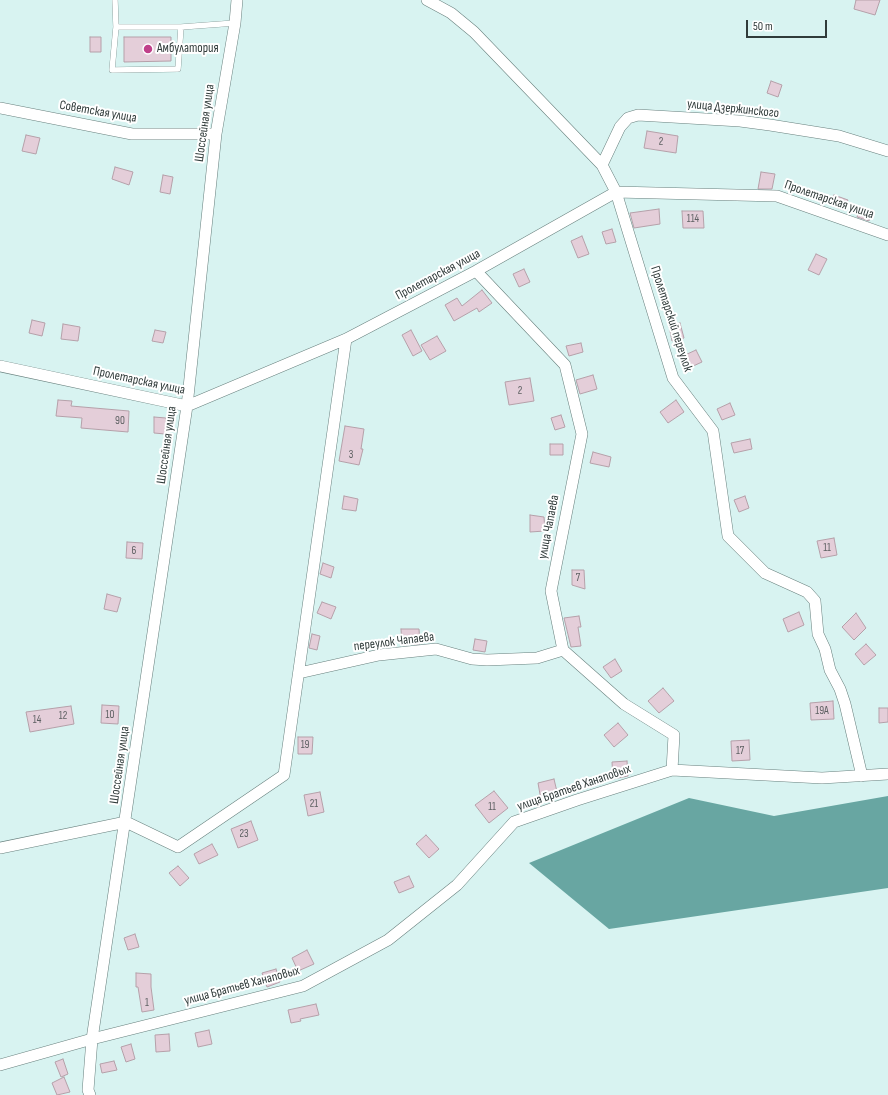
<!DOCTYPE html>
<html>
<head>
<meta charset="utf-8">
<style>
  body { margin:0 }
  #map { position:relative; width:888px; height:1095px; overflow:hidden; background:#d8f3f1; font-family:"Sofia Sans Condensed",sans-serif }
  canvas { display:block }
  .scale { position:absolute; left:746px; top:20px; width:81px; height:18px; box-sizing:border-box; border:2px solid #303b3a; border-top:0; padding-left:5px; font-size:12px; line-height:14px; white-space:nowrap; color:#303b3a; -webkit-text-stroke:3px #fff; paint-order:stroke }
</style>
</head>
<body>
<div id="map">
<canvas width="888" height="1095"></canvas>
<div class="scale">50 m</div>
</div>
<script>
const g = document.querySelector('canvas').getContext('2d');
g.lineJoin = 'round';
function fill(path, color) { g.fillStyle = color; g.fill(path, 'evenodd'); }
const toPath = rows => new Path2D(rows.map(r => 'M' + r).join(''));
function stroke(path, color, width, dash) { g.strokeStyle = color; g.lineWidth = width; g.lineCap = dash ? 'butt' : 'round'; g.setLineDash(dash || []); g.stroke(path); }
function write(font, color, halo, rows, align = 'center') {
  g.font = font + ' "Sofia Sans Condensed",sans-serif'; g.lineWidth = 4; g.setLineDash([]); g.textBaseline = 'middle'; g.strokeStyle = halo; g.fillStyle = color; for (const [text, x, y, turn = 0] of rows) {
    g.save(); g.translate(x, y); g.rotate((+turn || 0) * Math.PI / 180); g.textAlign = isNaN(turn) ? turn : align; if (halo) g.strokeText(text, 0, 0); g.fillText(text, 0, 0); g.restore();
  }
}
const water = toPath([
  [888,796,888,888,609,929,529,863,689,798,774,816]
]);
const building = toPath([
  [856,0,880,0,875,15,854,9,856,0],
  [90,37,101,37,101,52,90,52,90,37],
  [124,37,171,37,171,61,124,62,124,37],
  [771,81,782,85,778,97,767,93,771,81],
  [647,131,678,136,676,153,644,148,647,131],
  [26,135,40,138,36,154,22,151,26,135],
  [115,167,133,172,129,185,112,179,115,167],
  [761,172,775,174,772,189,758,189,761,172],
  [163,175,173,177,170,194,160,192,163,175],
  [834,195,848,200,844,210,830,205,834,195],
  [860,208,871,212,869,221,857,217,860,208],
  [659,209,660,224,634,228,630,213,659,209],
  [682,211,703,211,704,228,683,228,682,211],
  [612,229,616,242,606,244,602,232,612,229],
  [582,236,589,254,578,258,571,241,582,236],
  [816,254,827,259,819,275,808,270,816,254],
  [524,269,530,282,519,287,513,274,524,269],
  [482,290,492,303,479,312,477,308,454,321,445,305,457,298,462,306,482,290],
  [32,320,45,323,42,336,29,333,32,320],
  [680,323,684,338,672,341,669,326,680,323],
  [63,324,80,327,78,341,61,339,63,324],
  [155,330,166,332,163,343,152,341,155,330],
  [411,330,422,351,413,356,402,335,411,330],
  [437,336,446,351,430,360,421,345,437,336],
  [581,343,583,352,569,356,566,346,581,343],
  [696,350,702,362,691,367,685,355,696,350],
  [593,375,597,389,580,394,576,380,593,375],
  [530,378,534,401,509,405,505,382,530,378],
  [58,400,72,401,71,406,129,411,128,432,81,428,82,418,56,416,58,400],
  [676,400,684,412,668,423,660,412,676,400],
  [730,403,735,415,722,420,717,409,730,403],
  [561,415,565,427,555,430,551,418,561,415],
  [154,417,166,418,165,434,154,433,154,417],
  [345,426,364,429,361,449,363,449,359,465,339,461,345,426],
  [750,439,752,449,734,453,731,443,750,439],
  [550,444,563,444,563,455,550,455,550,444],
  [593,452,611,457,609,467,590,463,593,452],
  [344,496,358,499,356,511,342,509,344,496],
  [745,496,749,508,739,512,734,500,745,496],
  [530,515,544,517,545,531,530,532,530,515],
  [834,538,837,555,821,558,817,541,834,538],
  [127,542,143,543,142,559,126,558,127,542],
  [323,563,334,567,331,578,320,574,323,563],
  [572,570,584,570,585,589,572,585,572,570],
  [107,594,121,598,117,612,104,609,107,594],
  [322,602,336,607,331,619,317,613,322,602],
  [799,612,804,625,788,632,783,619,799,612],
  [856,613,866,628,854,640,842,627,856,613],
  [579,616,581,627,578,627,581,646,571,647,564,618,579,616],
  [401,629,419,629,420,644,402,645,401,629],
  [312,634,320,636,317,650,309,648,312,634],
  [475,639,487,641,485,652,473,650,475,639],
  [866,644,876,655,864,665,855,654,866,644],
  [615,659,622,671,611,678,603,667,615,659],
  [663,688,674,701,659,713,648,701,663,688],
  [833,701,834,719,811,720,810,703,833,701],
  [102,705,119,706,118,724,101,723,102,705],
  [71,706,74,724,30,732,26,712,71,706],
  [879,708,888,708,888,722,879,723,879,708],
  [618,723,628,735,614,747,604,735,618,723],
  [298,737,313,737,312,754,298,754,298,737],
  [749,740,750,760,732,761,731,741,749,740],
  [627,761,628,776,613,779,612,762,627,761],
  [554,779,558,796,541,800,538,783,554,779],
  [494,791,508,808,489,823,475,805,494,791],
  [320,792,324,812,308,816,304,795,320,792],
  [251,821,258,840,238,848,231,829,251,821],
  [426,835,439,849,429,858,416,844,426,835],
  [212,844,218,855,199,864,194,854,212,844],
  [178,866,189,878,180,886,169,873,178,866],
  [409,876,414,887,399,893,394,882,409,876],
  [135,934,139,947,128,950,124,938,135,934],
  [307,950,314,964,298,971,292,958,307,950],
  [276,969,280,982,267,987,262,973,276,969],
  [136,973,151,974,151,987,154,1010,142,1012,138,987,136,987,136,973],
  [316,1004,319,1015,300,1019,301,1021,291,1023,288,1010,316,1004],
  [209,1030,212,1044,198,1047,195,1033,209,1030],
  [169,1034,170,1051,156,1052,155,1035,169,1034],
  [131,1044,135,1059,126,1062,121,1047,131,1044],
  [63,1059,68,1074,61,1077,55,1062,63,1059],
  [114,1061,117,1070,102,1073,100,1064,114,1061],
  [64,1077,70,1092,57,1095,52,1083,64,1077]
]);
const service = toPath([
  [115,0,116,27,181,27,235,23],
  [116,27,112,70,178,69,181,27]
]);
const minor = toPath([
  [427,0,451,13,474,32,602,165,616,192,673,378,713,431,728,536,765,573,807,592,815,601,818,634,825,649,830,670,840,689,845,704,862,776],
  [0,108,132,134,216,134],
  [602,165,620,127,628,118,638,115,740,121,770,125,839,136,888,151],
  [476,271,565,365,582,434,551,591,563,650,624,704,674,735,672,770],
  [0,366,187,406,346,339,476,271,616,192,777,196,888,235],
  [299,673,379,655,436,649,472,659,487,660,537,658,563,650],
  [0,848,126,822,178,847,284,775,346,339],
  [0,1065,92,1039,303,986,388,940,457,885,514,822,577,800,672,770,822,778,888,774],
  [90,1095,88,1090,92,1039,187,406,216,134,235,23,237,0]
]);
const markers = [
  [148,49,5,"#c0408a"]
];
const numberNames = [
  ["2",661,142],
  ["114",693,219],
  ["2",520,391],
  ["90",120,421],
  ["3",351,455],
  ["11",827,548],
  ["6",134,551],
  ["7",578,578],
  ["19А",822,711],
  ["10",110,715],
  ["12",63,716],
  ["14",37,720],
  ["19",305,745],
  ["17",740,751],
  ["21",314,804],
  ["11",492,807],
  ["23",244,834],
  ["1",147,1003]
];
const poiNames = [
  ["Амбулатория",157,49]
];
const streetNames = [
  ["улица Дзержинского",733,109,6],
  ["Советская улица",98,112,10],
  ["Шоссейная улица",205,123,-82],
  ["Пролетарская улица",829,200,19],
  ["Пролетарская улица",438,275,-28],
  ["Пролетарский переулок",671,319,72],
  ["Пролетарская улица",139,381,12],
  ["Шоссейная улица",167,445,-82],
  ["улица Чапаева",549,527,-79],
  ["переулок Чапаева",394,642,-7],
  ["Шоссейная улица",120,765,-82],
  ["улица Братьев Ханаповых",574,788,-19],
  ["улица Братьев Ханаповых",242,986,-15]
];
fill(water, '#68a6a2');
fill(building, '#e4ced9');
stroke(building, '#b5a0a9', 1);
stroke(service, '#68807e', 6);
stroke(minor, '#68807e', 12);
stroke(service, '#fff', 5.5);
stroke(minor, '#fff', 11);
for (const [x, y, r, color] of markers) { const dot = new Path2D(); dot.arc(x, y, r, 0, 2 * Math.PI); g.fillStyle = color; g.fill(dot); stroke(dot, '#fff', 1.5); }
write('11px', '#5d6062', null, numberNames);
write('13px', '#303b3a', '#fff', poiNames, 'left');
write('13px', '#303b3a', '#fff', streetNames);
</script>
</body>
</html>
